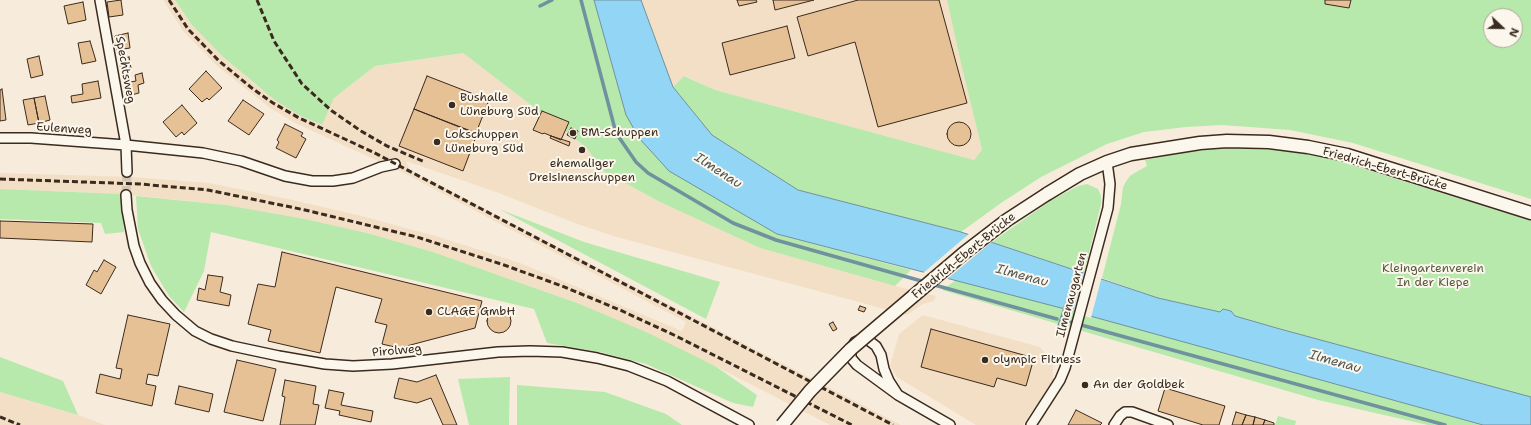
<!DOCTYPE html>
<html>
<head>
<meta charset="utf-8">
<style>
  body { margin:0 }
  #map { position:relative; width:1531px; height:425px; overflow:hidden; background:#f7ecdb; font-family:"Shantell Sans",sans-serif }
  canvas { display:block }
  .north { position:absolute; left:1483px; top:8px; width:40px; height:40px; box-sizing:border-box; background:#fbf7ec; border:1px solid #aea59a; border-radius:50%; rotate:112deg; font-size:11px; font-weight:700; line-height:16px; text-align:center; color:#3b2a1e }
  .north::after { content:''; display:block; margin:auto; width:14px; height:18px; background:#3b2a1e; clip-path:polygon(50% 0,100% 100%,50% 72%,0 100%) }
</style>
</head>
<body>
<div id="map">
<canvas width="1531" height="425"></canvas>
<div class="north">N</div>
</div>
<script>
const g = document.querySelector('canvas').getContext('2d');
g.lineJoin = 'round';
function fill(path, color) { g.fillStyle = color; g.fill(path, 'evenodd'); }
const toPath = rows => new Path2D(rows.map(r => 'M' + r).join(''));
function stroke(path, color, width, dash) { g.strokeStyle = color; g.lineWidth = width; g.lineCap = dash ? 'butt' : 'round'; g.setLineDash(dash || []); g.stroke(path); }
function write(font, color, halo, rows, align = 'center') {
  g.font = font + ' "Shantell Sans",sans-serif'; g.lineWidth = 4; g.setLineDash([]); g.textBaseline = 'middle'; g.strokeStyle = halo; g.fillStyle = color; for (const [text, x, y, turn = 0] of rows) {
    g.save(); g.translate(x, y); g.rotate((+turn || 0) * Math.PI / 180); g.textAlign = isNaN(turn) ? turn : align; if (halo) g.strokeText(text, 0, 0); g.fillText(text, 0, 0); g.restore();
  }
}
const built = toPath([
  [163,0,175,0,192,25,223,57,256,85,299,115,322,125,334,98,375,66,463,53,586,147,603,171,660,202,760,248,895,286,936,296,934,301,923,304,907,315,613,236,580,225,496,192,406,161,410,170,901,425,830,425,715,366,577,303,433,252,367,233,305,219,226,205,122,194,0,189,0,173,133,177,209,183,288,199,358,215,439,237,520,263,682,331,686,322,400,171,295,123,270,108,216,65,184,32],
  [641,0,947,0,960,59,982,150,974,160,715,90,685,76,673,87],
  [923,315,1040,347,1048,356,1053,365,1053,380,1023,425,976,425,897,377,890,366,899,334],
  [0,392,78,415,105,425,0,425]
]);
const green = toPath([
  [175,0,594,0,626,115,777,234,911,270,895,286,760,248,660,202,603,171,586,147,463,53,375,66,334,98,322,125,299,115,275,100,223,57,192,25],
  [947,0,1531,0,1531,199,1353,143,1290,130,1222,125,1186,127,1144,132,1107,144,1041,177,1001,203,961,232,798,190,712,135,673,87,684,76,715,90,974,160,982,150,960,59],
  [1491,16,1515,16,1515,40,1491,40],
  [1233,148,1290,151,1332,159,1531,221,1531,397,1280,329,1235,316,1231,311,1223,309,1220,312,1158,298,1102,278,1121,204,1123,187,1127,180,1131,175,1147,166,1145,160,1192,151],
  [1087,184,1098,189,1101,196,1101,204,1084,273,992,242,1050,201,1078,186],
  [0,189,122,194,124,232,105,234,101,223,0,219],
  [136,196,226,205,305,219,367,233,433,252,577,303,646,332,715,366,757,395,753,407,733,403,646,364,600,352,547,343,534,309,211,232,204,271,184,312,169,296,151,266,138,229],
  [499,209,584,242,720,282,706,319],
  [959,278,1483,425,1428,425,1318,400,942,290],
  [0,357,63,381,78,415,0,392],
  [510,377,509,425,469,425,458,379],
  [517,385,605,392,666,414,682,425,517,425],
  [1278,416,1296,421,1295,425,1275,425]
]);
const water = toPath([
  [594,0,641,0,673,87,712,135,798,190,961,232,1158,298,1220,312,1223,309,1231,311,1235,316,1280,329,1531,397,1531,425,1483,425,1065,309,777,234,669,171,639,138,626,115,594,0]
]);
const pier = toPath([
  [970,233,994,240,946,280,922,274],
  [1084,271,1102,276,1091,318,1073,313]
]);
const stream = toPath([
  [581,0,616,133,636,162,648,173,733,223,776,240,925,282],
  [540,6,552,0],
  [931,284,1057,319],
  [1063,320,1445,425],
  [1058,329,1066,305]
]);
const building = toPath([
  [121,0,123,15,109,17,107,2,121,0],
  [737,0,756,0,757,2,739,6,737,0],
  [773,0,814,0,775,10,773,0],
  [858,0,939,0,967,103,878,127,855,42,808,56,797,17,858,0],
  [1325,0,1351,0,1349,8,1325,4,1325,0],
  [83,2,86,20,68,24,64,6,83,2],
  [787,26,795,58,730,75,722,43,787,26],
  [128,33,130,48,117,50,115,36,128,33],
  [90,41,96,61,82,64,78,43,90,41],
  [39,56,43,75,31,78,27,59,39,56],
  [129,57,131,68,121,70,119,59,129,57],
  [206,71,222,88,209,100,207,98,202,102,189,89,206,71],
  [142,73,144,83,138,85,139,93,127,96,124,83,136,81,135,75,142,73],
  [427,76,489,100,476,133,414,109,427,76],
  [98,81,101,98,72,103,71,96,83,94,82,84,98,81],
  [2,89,6,120,0,121,0,90,2,89],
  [45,96,50,120,39,123,34,98,45,96],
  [34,98,39,123,28,125,23,100,34,98],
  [243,100,264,114,249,135,228,121,243,100],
  [182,105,197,123,184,135,182,132,176,137,163,122,182,105],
  [414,109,477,134,463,171,399,146,414,109],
  [542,111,569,122,561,140,544,133,543,134,533,130,542,111],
  '947 134a12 12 0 1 1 24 0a12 12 0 1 1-24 0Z',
  [285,124,303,133,301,136,306,139,296,158,276,148,279,142,277,140,285,124],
  [571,128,578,131,575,139,567,135,571,128],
  [551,136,570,142,569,146,550,138,551,136],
  [0,221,93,224,92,242,0,238,0,221],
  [282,252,482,301,475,328,399,348,382,344,387,325,375,322,382,299,336,287,320,353,268,341,271,330,248,324,258,284,275,287,282,252],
  [104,260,116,267,101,294,86,285,94,270,97,272,104,260],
  [208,275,223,277,220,292,231,295,229,306,197,300,199,288,205,290,208,275],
  [860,306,866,308,864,312,858,310,860,306],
  '487 321a12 12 0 1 1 24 0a12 12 0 1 1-24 0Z',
  [128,315,170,324,158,376,148,374,146,384,156,386,152,406,96,393,100,374,120,379,122,369,116,368,128,315],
  [833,322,837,329,833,331,829,324,833,322],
  [931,329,1034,358,1026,386,997,378,994,387,921,367,931,329],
  [237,360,276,369,263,421,224,412,237,360],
  [436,375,457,425,443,425,431,398,417,403,394,398,399,378,417,382,436,375],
  [285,380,316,386,313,404,319,405,315,425,280,425,285,397,282,396,285,380],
  [179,386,213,394,209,412,175,404,179,386],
  [1165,388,1225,406,1219,425,1203,425,1158,411,1165,388],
  [329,390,344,393,341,405,373,411,371,422,339,415,340,411,325,408,329,390],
  [1076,410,1102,423,1100,425,1068,425,1076,410],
  [1236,412,1246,415,1242,425,1232,425,1236,412],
  [1246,415,1255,417,1253,425,1242,425,1246,415],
  [1255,417,1265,420,1263,425,1253,425,1255,417],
  [1265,420,1274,423,1274,425,1263,425,1265,420]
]);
const minorTunnel = toPath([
  [126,195,127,172]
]);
const minor = toPath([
  [100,0,126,145,127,172],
  [0,138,31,138,126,145,203,153,241,161,285,176,312,181,333,181,353,178,381,167,395,164],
  [126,195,127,210,134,246,140,263,150,283,162,300,176,315,195,331,211,339,232,346,279,356,325,364,353,366,392,364,498,352,530,351,562,352,597,358,629,366,667,381,749,425],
  [898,395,889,381,884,369,881,355,876,346,868,340,861,339,855,342,851,349,851,358,857,365,898,395,950,425],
  [1031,425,1060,380,1065,368,1108,208,1110,184,1107,162],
  [1114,425,1120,416,1125,412,1132,412,1168,425]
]);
const secondary = toPath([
  [1047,194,1080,174,1107,162,1131,154,1200,143,1227,141,1269,142,1308,147,1347,155,1531,213]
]);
const rail = toPath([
  [169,0,188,29,219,61,253,89,273,103,299,118,373,152,893,425],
  [257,0,274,41,302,84,332,111,361,131,387,146,425,162],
  [0,179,140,184,208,190,305,210,417,237,504,265,562,286,620,310,676,336,852,425],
  [0,417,20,425]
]);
const secondaryBridge = toPath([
  [782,425,810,391,851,349,964,253,1007,220,1047,194]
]);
const markers = [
  [452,105,4,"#3b2a1e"],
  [573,133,4,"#3b2a1e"],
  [437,142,4,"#3b2a1e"],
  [582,150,4,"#3b2a1e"],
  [429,312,4,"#3b2a1e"],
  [985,360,4,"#3b2a1e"],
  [1085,385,4,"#3b2a1e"]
];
const streetNames = [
  ["Spechtsweg",125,70,80],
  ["Eulenweg",64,129,4],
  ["Friedrich-Ebert-Brücke",1385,169,16],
  ["Friedrich-Ebert-Brücke",964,256,-39],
  ["Ilmenaugarten",1072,295,-75],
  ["Pirolweg",397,351,-5]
];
const poiNames = [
  ["Bushalle",460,98],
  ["Lüneburg Süd",460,112],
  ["BM-Schuppen",581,133],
  ["Lokschuppen",445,135],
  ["Lüneburg Süd",445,149],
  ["ehemaliger",582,164,"center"],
  ["Dreisinenschuppen",582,178,"center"],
  ["CLAGE GmbH",437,312],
  ["olympic Fitness",993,360],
  ["An der Goldbek",1093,385]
];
const parkNames = [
  ["Kleingartenverein",1433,269],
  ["In der Kiepe",1433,283]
];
const waterNames = [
  ["Ilmenau",718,171,33],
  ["Ilmenau",1022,276,15],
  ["Ilmenau",1335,362,16]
];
fill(built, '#f2dfc6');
fill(green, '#b6e9ab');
fill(water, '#93d5f4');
stroke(water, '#70919e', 1);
fill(pier, '#f7ecdb');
stroke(stream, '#70919e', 3.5);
fill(building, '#e6c196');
stroke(building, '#3b2a1e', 1);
stroke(minorTunnel, '#d1c5b5', 9, [9, 4.5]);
stroke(minor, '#3b2a1e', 12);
stroke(secondary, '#3b2a1e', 15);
stroke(minor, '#fbf7ec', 9);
stroke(secondary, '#fbf7ec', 12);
stroke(rail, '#3b2a1e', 3, [6, 3]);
stroke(secondaryBridge, '#3b2a1e', 15, []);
stroke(secondaryBridge, '#fbf7ec', 12);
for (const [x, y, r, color] of markers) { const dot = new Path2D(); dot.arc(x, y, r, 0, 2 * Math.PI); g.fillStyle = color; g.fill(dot); stroke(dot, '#fbf7ec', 1.5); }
write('12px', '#3b2a1e', '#fbf7ec', streetNames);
write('12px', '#3b2a1e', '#fbf7ec', poiNames, 'left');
write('12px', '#5a5a41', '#fbf7ec', parkNames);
write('italic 13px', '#515554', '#fbf7ec', waterNames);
</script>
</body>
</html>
